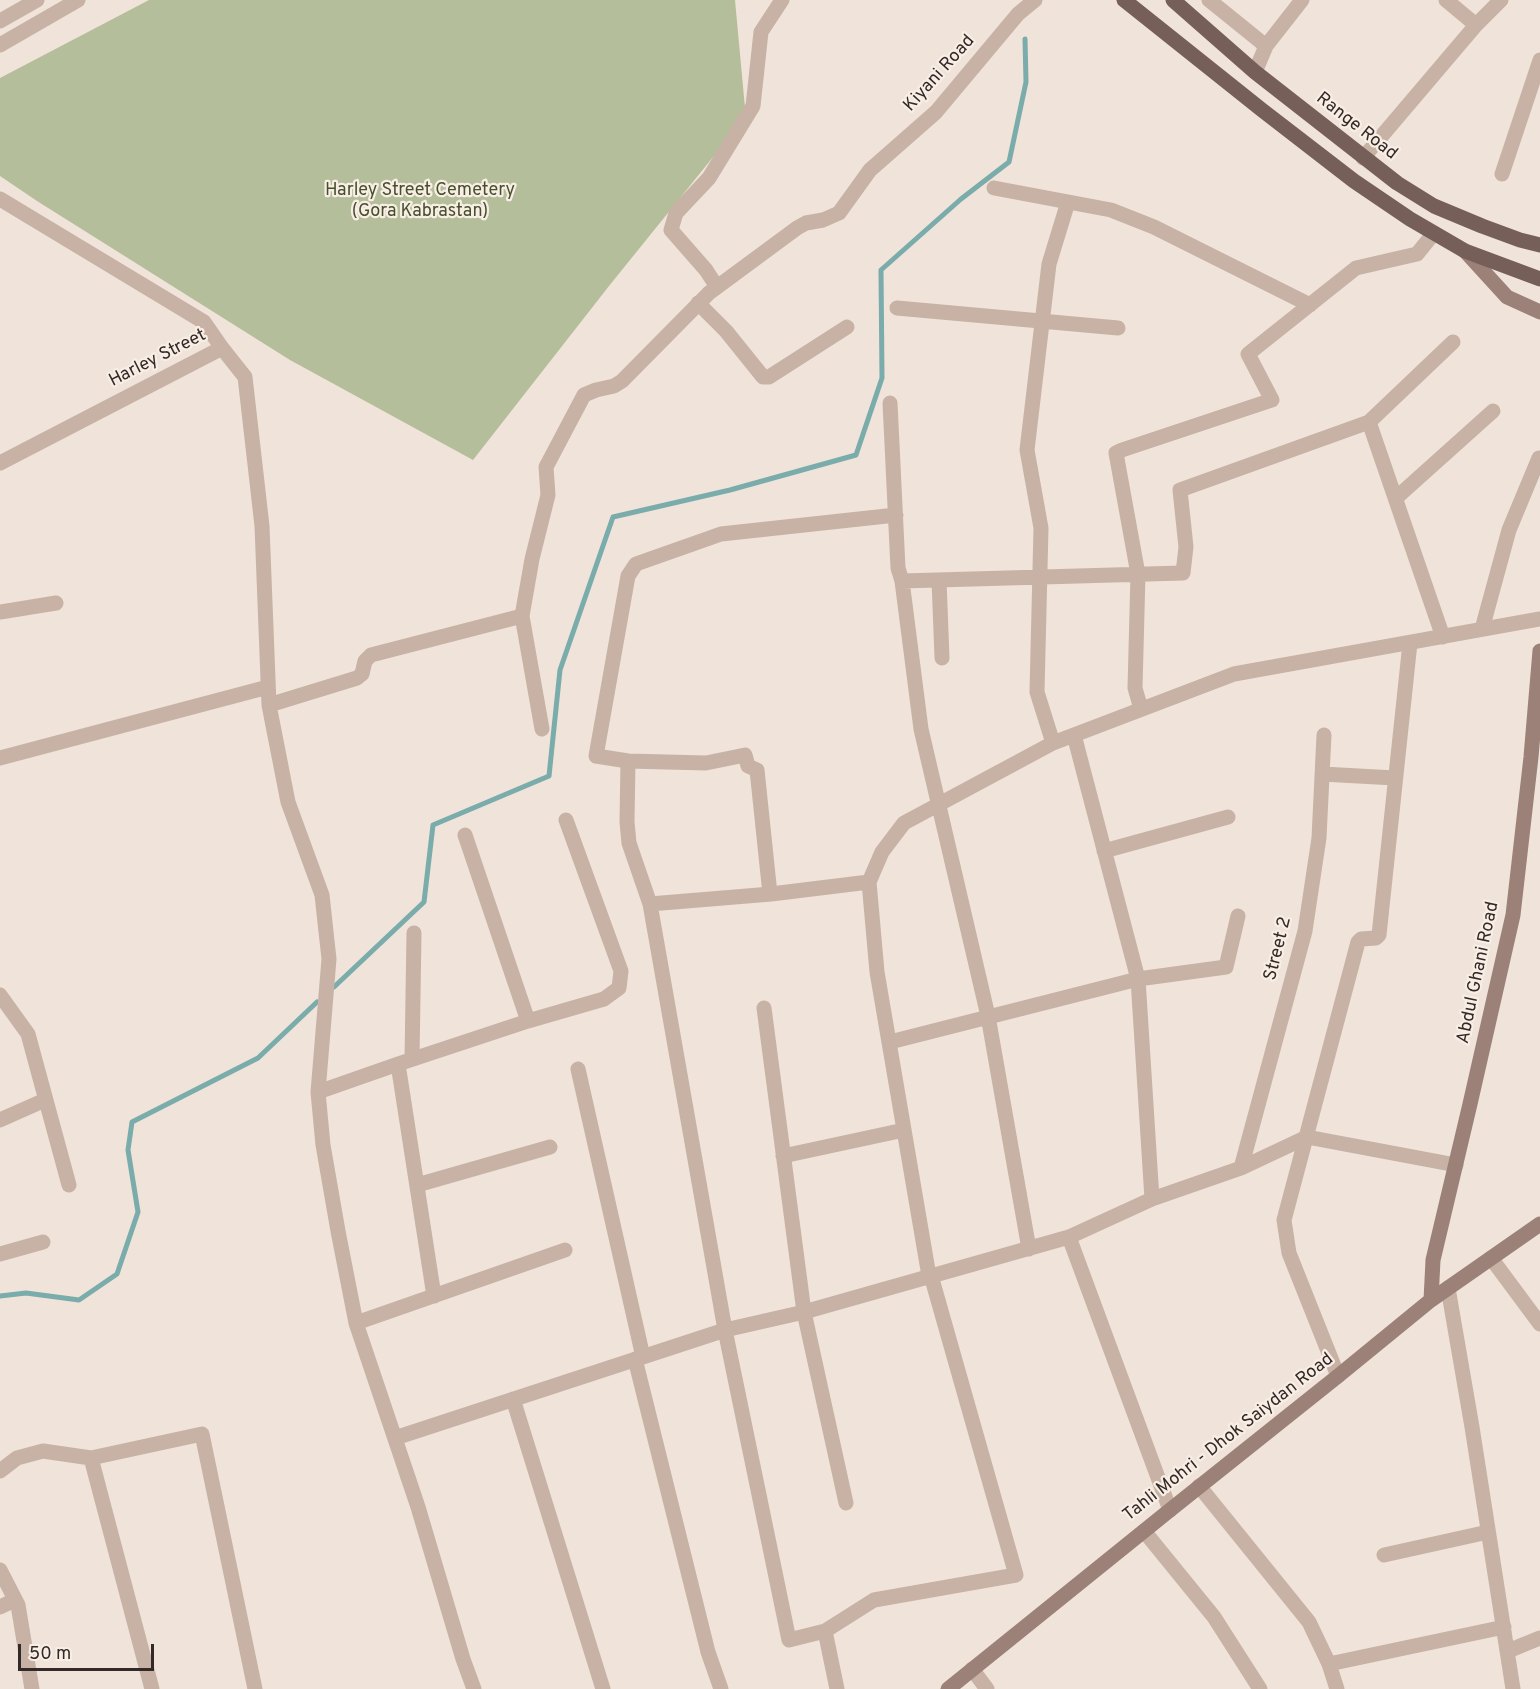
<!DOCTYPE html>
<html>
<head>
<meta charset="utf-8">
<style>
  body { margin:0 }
  #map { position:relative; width:1540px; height:1689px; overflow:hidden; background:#f0e3d9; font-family:Overpass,sans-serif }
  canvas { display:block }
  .scale { position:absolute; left:18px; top:1644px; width:136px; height:27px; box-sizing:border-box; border:3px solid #332926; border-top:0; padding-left:8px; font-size:18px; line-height:21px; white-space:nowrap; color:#332926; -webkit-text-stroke:4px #f8eee5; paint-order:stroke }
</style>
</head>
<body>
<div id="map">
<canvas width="1540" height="1689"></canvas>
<div class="scale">50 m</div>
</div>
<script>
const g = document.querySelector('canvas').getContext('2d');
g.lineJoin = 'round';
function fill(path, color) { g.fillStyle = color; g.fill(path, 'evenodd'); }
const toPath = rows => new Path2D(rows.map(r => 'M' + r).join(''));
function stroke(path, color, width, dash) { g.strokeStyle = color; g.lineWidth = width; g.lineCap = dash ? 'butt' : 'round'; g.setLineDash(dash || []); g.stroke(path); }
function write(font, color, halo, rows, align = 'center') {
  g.font = font + ' Overpass,sans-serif'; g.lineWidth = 4.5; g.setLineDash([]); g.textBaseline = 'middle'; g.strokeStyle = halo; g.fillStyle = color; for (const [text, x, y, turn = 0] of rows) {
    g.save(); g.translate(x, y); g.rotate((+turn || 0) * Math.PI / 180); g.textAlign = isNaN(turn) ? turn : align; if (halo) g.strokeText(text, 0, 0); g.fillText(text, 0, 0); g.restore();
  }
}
const green = toPath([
  [149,0,735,0,745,108,726,141,609,286,473,460,290,360,37,201,0,176,0,78]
]);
const stream = toPath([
  [334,987,424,902,433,825,549,776,560,670,613,517,730,490,856,455,882,378,881,270,961,199,1009,162,1026,82,1025,39],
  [0,1296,26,1293,79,1300,117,1274,138,1212,128,1150,132,1122,258,1058,317,1002]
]);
const street = toPath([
  [1209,0,1266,46],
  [1446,0,1476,25],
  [0,21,37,0],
  [0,45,78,0],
  [1255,72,1266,46,1302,0],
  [1363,158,1476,25,1501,0],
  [1502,174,1540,60],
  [994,188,1111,210,1154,227,1310,305],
  [0,199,204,322,222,348,245,377,262,526,269,705,288,802,322,895,329,959,318,1092,323,1145,338,1231,356,1323,418,1507,463,1659,474,1689],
  [717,287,706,270,671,230,676,213,709,178,753,106,761,32,782,0],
  [698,303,726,331,763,377,769,377,847,327],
  [897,308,1118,328],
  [890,403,898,568,902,581,1183,573,1186,547,1180,490,1369,422,1453,342],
  [1369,422,1443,637],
  [0,463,222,348],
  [1396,498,1493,411],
  [939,580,942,658],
  [902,581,921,729,988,1016,1029,1249],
  [0,612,56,603],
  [1482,629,1509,530,1539,458],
  [269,705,357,678,362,674,365,661,371,655,522,616],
  [1141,709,1135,688,1138,574,1116,453,1122,450,1272,400,1248,354,1356,268,1417,254,1434,233],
  [542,729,522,616,532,559,548,495,546,467,584,395,596,390,614,386,622,381,709,293,797,228,806,223,823,220,839,213,870,170,936,112,1018,14,1035,0],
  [1074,735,1138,979,1152,1199],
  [1053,743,1037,692,1041,528,1027,450,1049,264,1068,202],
  [0,758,268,687],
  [628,761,627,822,629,843,650,904,725,1330,789,1640,825,1631,837,1689],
  [1322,774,1395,778],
  [465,835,528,1021],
  [1104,851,1228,817],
  [770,894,757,770,748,766,745,755,706,763,628,761,596,756,628,576,636,564,721,534,896,515],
  [650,904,771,894,869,882],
  [0,995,28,1034,69,1185],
  [764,1008,804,1312,846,1503],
  [890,1042,1138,979,1226,967,1238,916],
  [412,1059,414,933],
  [398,1064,434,1296],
  [578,1069,643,1357],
  [318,1092,398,1064,528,1021,604,999,619,988,621,971,566,820],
  [0,1120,45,1100],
  [783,1156,904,1130],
  [1241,1168,1305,931,1319,838,1324,735],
  [417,1185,550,1147],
  [1069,1237,1170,1510],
  [0,1254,43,1242],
  [1491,1258,1540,1324],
  [1448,1288,1472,1427,1513,1689],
  [356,1323,565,1250],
  [635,1359,708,1652,721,1689],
  [1338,1376,1289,1253,1284,1220,1358,942,1361,939,1376,938,1379,935,1410,643],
  [513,1399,603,1689],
  [395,1438,725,1330,804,1312,1069,1237,1152,1199,1241,1168,1307,1137,1456,1165],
  [91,1458,152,1689],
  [0,1471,17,1458,43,1451,91,1458,202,1434,255,1689],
  [1199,1486,1309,1622,1329,1664,1337,1689],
  [1144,1531,1214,1617,1260,1689],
  [1384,1555,1488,1532],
  [0,1570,18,1605,32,1689],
  [0,1607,15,1600],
  [825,1631,874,1600,1016,1575,932,1279,929,1276,877,972,869,882,882,852,904,823,1053,743,1234,674,1540,619],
  [1508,1651,1540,1638],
  [1329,1664,1504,1627],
  [972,1669,987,1689]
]);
const secondary = toPath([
  [1465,251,1507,297,1540,312],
  [1431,1300,1433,1260,1470,1104,1513,915,1531,757,1540,651],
  [948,1689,1170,1510,1338,1376,1431,1300,1540,1224]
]);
const primary = toPath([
  [1124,0,1262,110,1354,181,1410,219,1465,251,1540,279],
  [1173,0,1255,72,1397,183,1434,206,1482,226,1520,240,1540,245]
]);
const streetNames = [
  ["Kiyani Road",940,74,-48],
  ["Range Road",1356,127,38],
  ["Harley Street",158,359,-27],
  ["Street 2",1279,949,-76],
  ["Abdul Ghani Road",1479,973,-78],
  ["Tahli Mohri - Dhok Saiydan Road",1229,1438,-38]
];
const parkNames = [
  ["Harley Street Cemetery",420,191],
  ["(Gora Kabrastan)",420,212]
];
fill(green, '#b5be9a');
stroke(stream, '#79acaa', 5);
stroke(street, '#c7b2a5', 15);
stroke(secondary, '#9b8177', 15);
stroke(primary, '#755f58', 15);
write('18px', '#332926', '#f8eee5', streetNames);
write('18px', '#46512b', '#f8eee5', parkNames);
</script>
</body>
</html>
